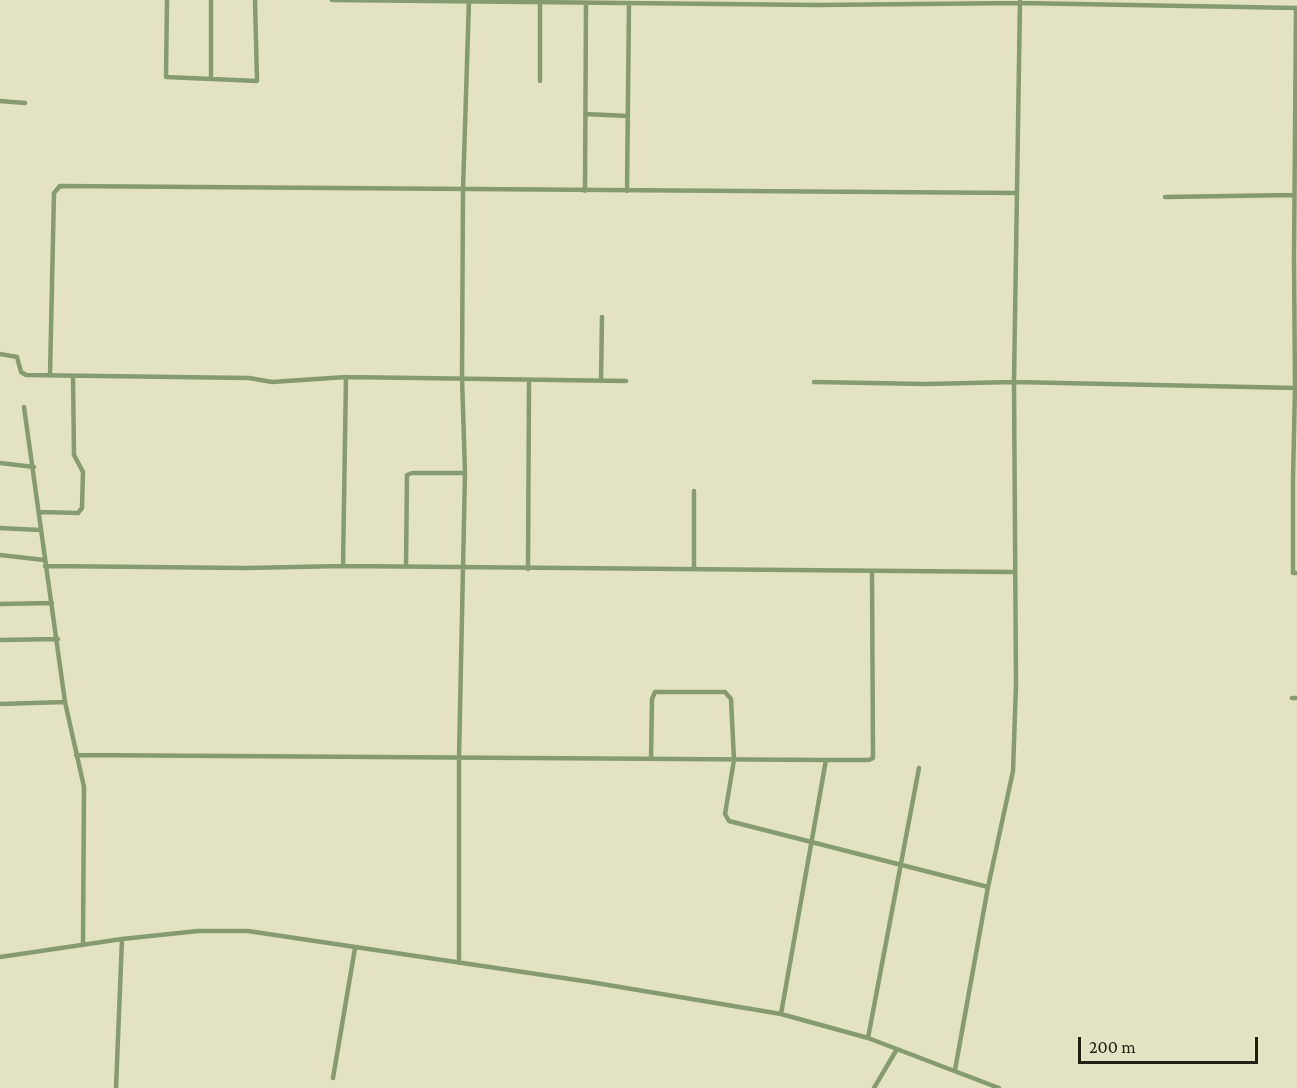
<!DOCTYPE html>
<html>
<head>
<meta charset="utf-8">
<style>
  body { margin:0 }
  #map { position:relative; width:1297px; height:1088px; overflow:hidden; background:#e3e3c4; font-family:"Crimson Pro",serif }
  canvas { display:block }
  .scale { position:absolute; left:1078px; top:1037px; width:180px; height:27px; box-sizing:border-box; border:3px solid #1f1f14; border-top:0; padding-left:8px; font-size:18px; line-height:21px; white-space:nowrap; color:#1f1f14; -webkit-text-stroke:4px #e3e3c4; paint-order:stroke }
</style>
</head>
<body>
<div id="map">
<canvas width="1297" height="1088"></canvas>
<div class="scale">200 m</div>
</div>
<script>
const g = document.querySelector('canvas').getContext('2d');
g.lineJoin = 'round';
const toPath = rows => new Path2D(rows.map(r => 'M' + r).join(''));
function stroke(path, color, width, dash) { g.strokeStyle = color; g.lineWidth = width; g.lineCap = dash ? 'butt' : 'round'; g.setLineDash(dash || []); g.stroke(path); }
const street = toPath([
  [167,0,166,77,257,81,255,0],
  [211,0,211,79],
  [332,0,818,5,1020,3,1297,8],
  [1296,8,1294,259,1295,388,1293,480,1293,573,1297,573],
  [540,81,540,2],
  [0,101,25,103],
  [585,114,628,116],
  [585,191,586,3],
  [627,191,629,3],
  [1165,197,1294,195],
  [0,354,17,357,21,372,26,375,249,378,272,382,346,377,626,381],
  [50,375,54,193,60,186,1016,193],
  [601,381,602,317],
  [814,382,926,384,1014,382,1297,388],
  [24,407,65,702,84,787,83,945],
  [0,463,34,467],
  [694,491,694,569],
  [40,512,78,513,82,508,83,472,74,455,73,377],
  [0,528,40,530],
  [0,555,44,560],
  [45,566,246,568,343,566,1015,572],
  [343,566,346,377],
  [406,567,407,475,412,473,465,473],
  [528,569,529,380],
  [0,604,52,603],
  [0,640,58,639],
  [1292,698,1297,698],
  [0,704,65,702],
  [76,755,826,760,781,1014],
  [651,759,652,699,655,692,725,692,731,699,734,760,725,814,729,821,988,887],
  [826,760,869,760,873,758,872,571],
  [0,957,122,939,198,931,248,931,590,982,781,1014,868,1038,999,1088],
  [459,963,459,758,465,473,462,377,463,190,469,0],
  [868,1038,919,768],
  [955,1070,988,887,1013,771,1016,685,1014,382,1020,0],
  [333,1078,355,948],
  [116,1088,122,939],
  [874,1088,897,1049]
]);
stroke(street, '#869c70', 4.5);
</script>
</body>
</html>
